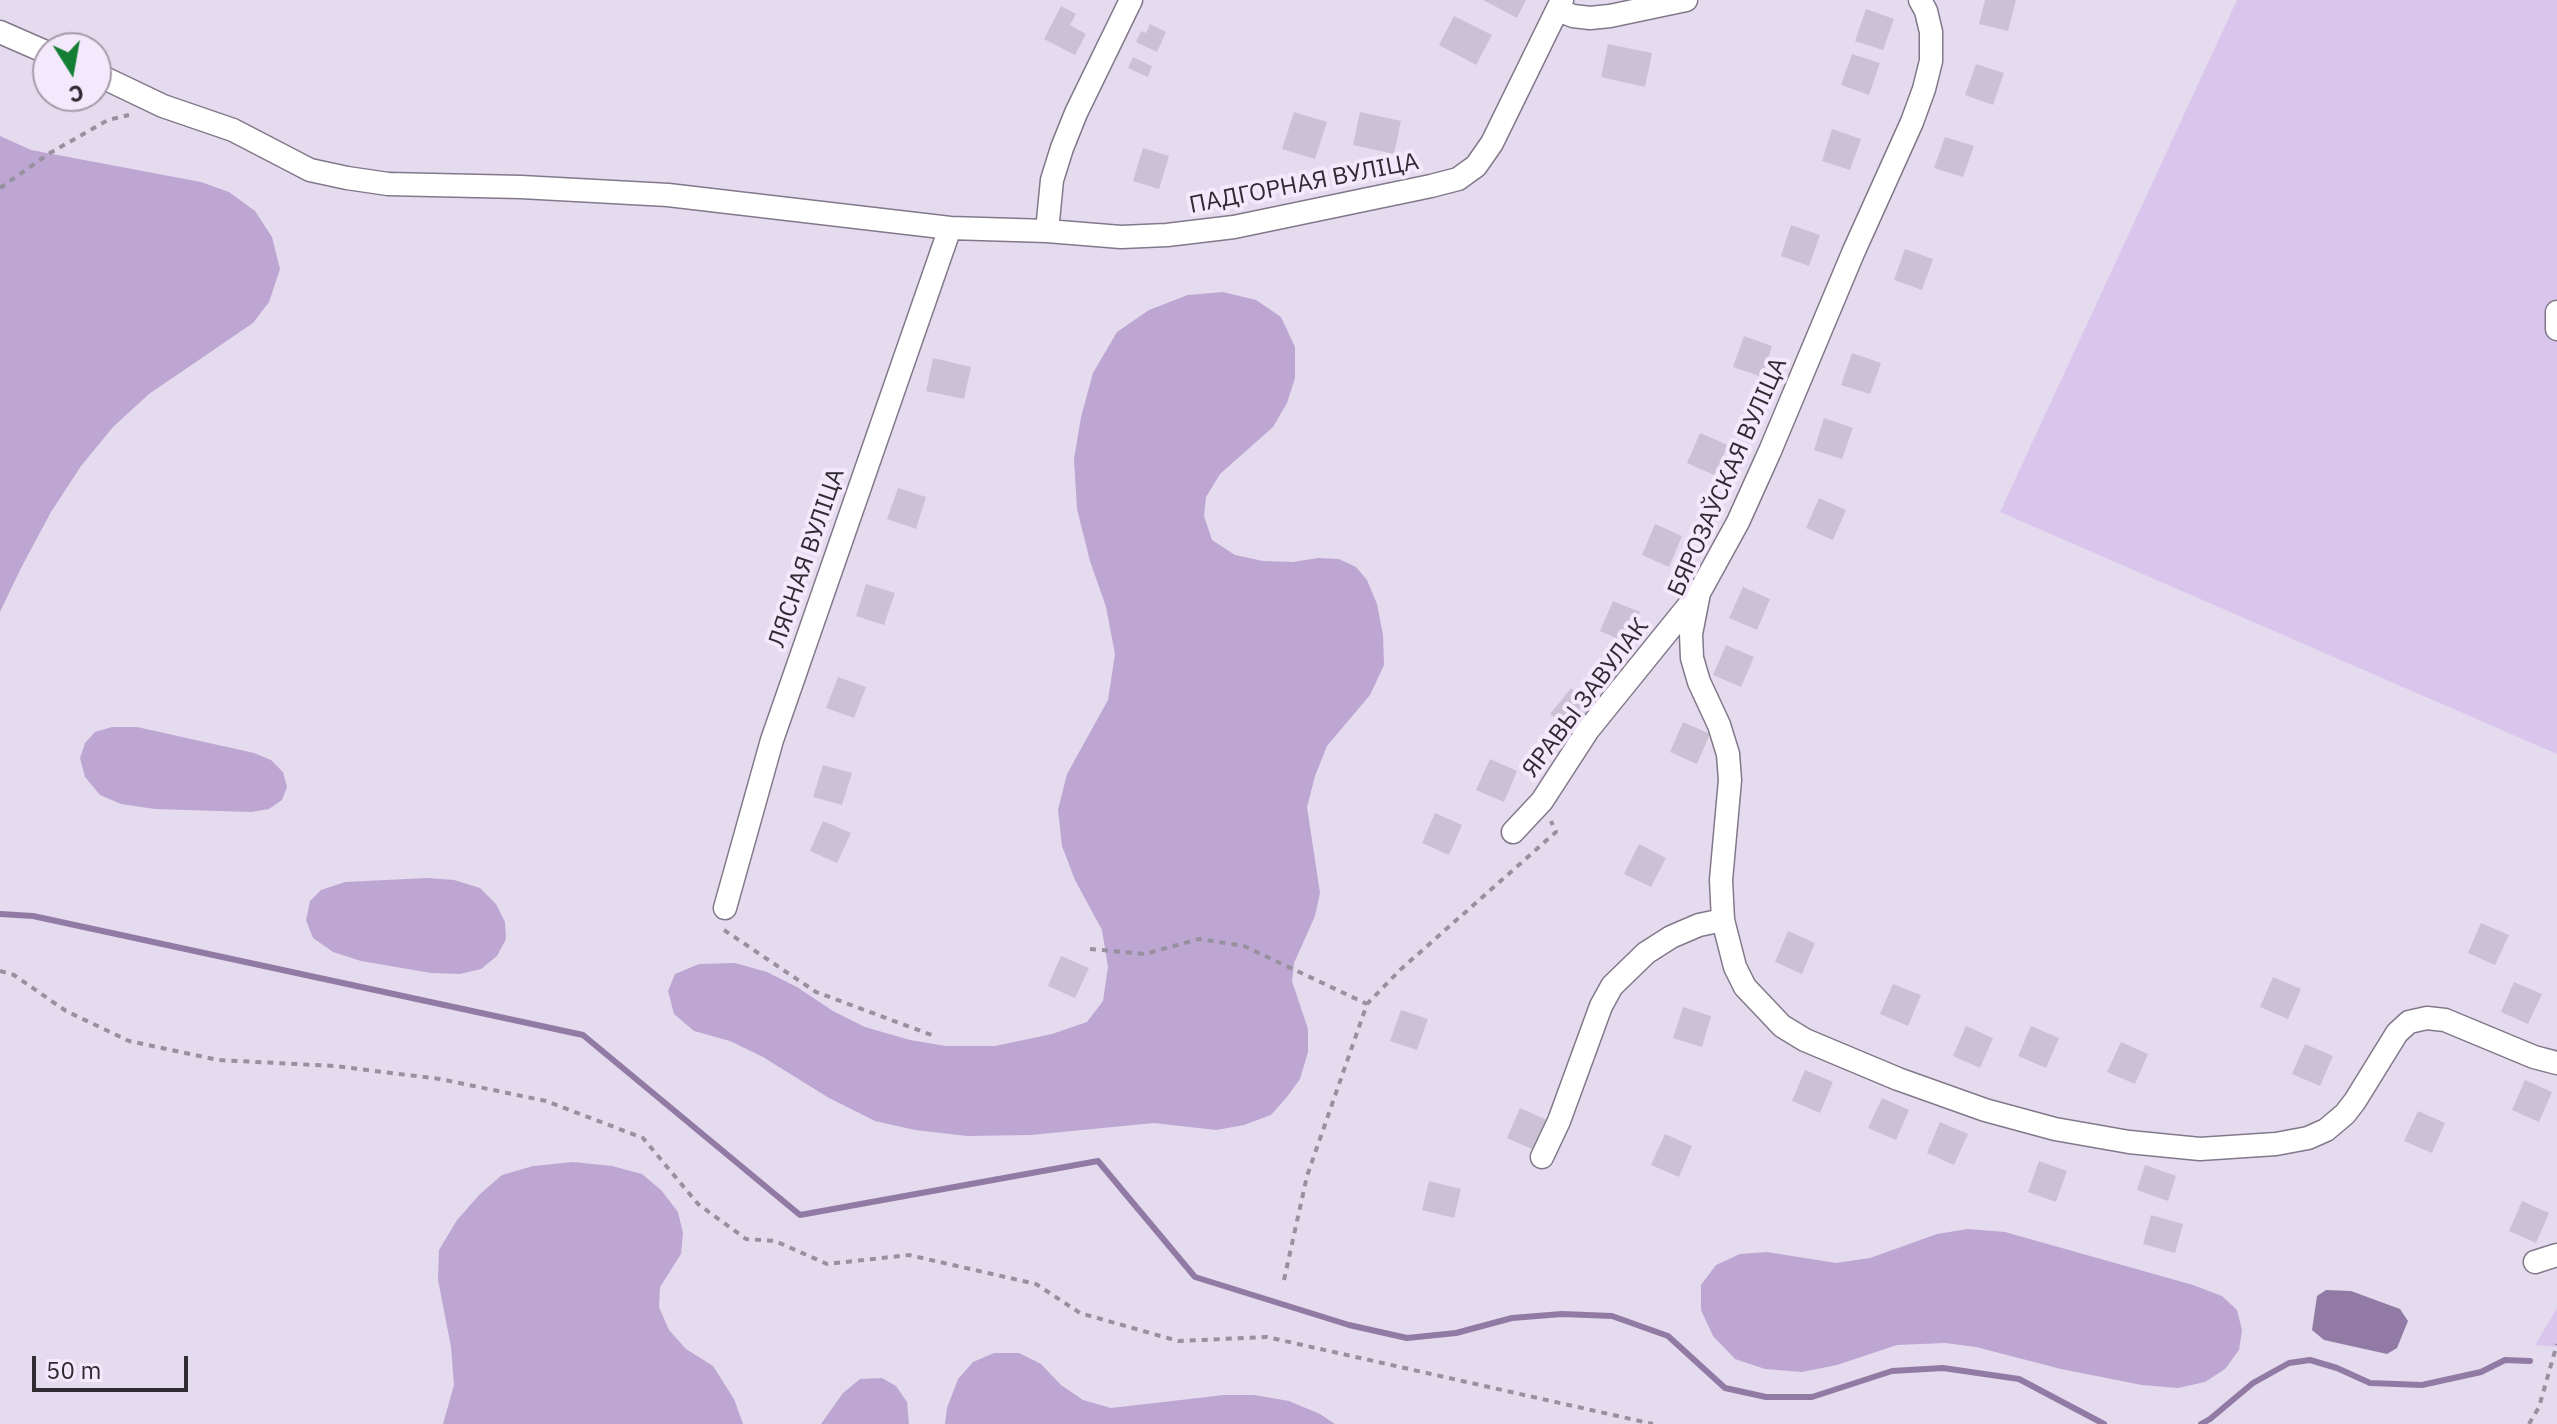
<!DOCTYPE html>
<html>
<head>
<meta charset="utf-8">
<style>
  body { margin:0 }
  #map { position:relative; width:2557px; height:1424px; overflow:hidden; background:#e5dbef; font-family:"IBM Plex Sans",sans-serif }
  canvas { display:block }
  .north { position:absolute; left:32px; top:32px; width:80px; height:80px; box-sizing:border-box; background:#f3e8fc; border:2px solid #a49cab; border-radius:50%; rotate:169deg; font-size:22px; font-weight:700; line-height:32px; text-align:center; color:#2e2b32 }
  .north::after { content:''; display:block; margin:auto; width:28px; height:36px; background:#147f34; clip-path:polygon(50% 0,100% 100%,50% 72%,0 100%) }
  .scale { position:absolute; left:32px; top:1356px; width:156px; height:36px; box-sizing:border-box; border:4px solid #2e2b32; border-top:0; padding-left:10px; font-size:24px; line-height:28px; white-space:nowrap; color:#2e2b32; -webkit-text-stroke:6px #f3e8fc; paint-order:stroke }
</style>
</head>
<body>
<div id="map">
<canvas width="2557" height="1424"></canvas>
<div class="north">С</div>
<div class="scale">50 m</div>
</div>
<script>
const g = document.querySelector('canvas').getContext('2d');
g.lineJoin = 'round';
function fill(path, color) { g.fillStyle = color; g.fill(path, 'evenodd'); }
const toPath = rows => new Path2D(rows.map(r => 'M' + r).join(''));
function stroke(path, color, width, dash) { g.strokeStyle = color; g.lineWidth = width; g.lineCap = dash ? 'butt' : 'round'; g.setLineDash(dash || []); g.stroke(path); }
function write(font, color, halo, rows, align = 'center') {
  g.font = font + ' "IBM Plex Sans",sans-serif'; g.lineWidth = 8; g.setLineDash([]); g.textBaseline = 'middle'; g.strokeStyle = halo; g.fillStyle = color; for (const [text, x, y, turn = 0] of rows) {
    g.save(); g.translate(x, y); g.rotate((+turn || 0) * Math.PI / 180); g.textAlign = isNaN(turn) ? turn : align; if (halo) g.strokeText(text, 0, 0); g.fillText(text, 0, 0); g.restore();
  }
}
const green = toPath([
  [2237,0,2557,0,2557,754,2000,512],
  [2557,1308,2557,1347,2535,1345]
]);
const forest = toPath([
  [0,136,31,150,201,182,229,192,255,211,272,237,280,269,269,302,253,323,149,394,113,427,81,466,51,512,21,568,0,612],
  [1223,292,1256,300,1281,317,1295,347,1295,378,1287,403,1273,427,1220,474,1206,497,1204,516,1212,540,1235,555,1263,561,1293,562,1318,558,1339,559,1356,567,1367,580,1377,604,1383,635,1384,665,1370,695,1327,746,1315,776,1307,807,1320,893,1315,916,1294,963,1292,981,1308,1029,1308,1052,1300,1079,1287,1097,1271,1115,1244,1125,1216,1130,1154,1123,1031,1135,967,1136,915,1130,875,1121,829,1098,763,1057,730,1041,694,1031,674,1014,668,991,675,974,699,964,735,963,767,972,797,987,833,1011,865,1027,910,1040,946,1046,995,1046,1052,1034,1087,1022,1103,1001,1108,967,1102,930,1075,880,1062,846,1058,810,1067,774,1108,700,1115,654,1106,607,1090,561,1077,509,1074,459,1081,417,1093,373,1117,332,1149,310,1188,295],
  [112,727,137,727,254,753,271,760,283,772,287,787,282,800,269,809,251,812,155,809,121,804,100,795,85,777,80,758,85,743,95,732],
  [427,878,454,880,480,888,496,904,505,922,506,939,497,956,481,969,460,974,431,973,361,961,333,952,313,938,306,920,310,901,321,890,345,882],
  [573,1162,612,1166,642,1174,661,1190,678,1212,683,1233,681,1254,660,1287,659,1307,669,1330,686,1349,713,1366,734,1399,743,1424,443,1424,454,1385,451,1347,438,1280,439,1250,457,1220,480,1194,502,1175,533,1166],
  [1968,1229,2005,1232,2193,1285,2222,1296,2237,1310,2242,1330,2239,1350,2225,1369,2205,1382,2178,1388,2142,1385,2061,1369,1976,1347,1945,1343,1897,1345,1837,1365,1802,1372,1765,1369,1735,1359,1713,1336,1701,1310,1701,1285,1716,1265,1740,1254,1767,1252,1836,1263,1870,1258,1937,1234],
  [994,1353,1019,1353,1041,1364,1061,1385,1083,1400,1111,1408,1224,1395,1254,1395,1289,1401,1320,1414,1335,1424,945,1424,947,1408,958,1379,973,1362],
  [882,1378,896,1386,907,1402,909,1424,821,1424,843,1393,860,1379]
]);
const water = toPath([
  [2326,1290,2351,1291,2400,1309,2408,1321,2397,1348,2387,1354,2324,1340,2312,1330,2317,1296]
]);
const stream = toPath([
  [0,914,33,916,583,1035,800,1215,1098,1161,1195,1277,1349,1325,1407,1338,1456,1333,1512,1318,1562,1314,1612,1316,1668,1336,1725,1388,1766,1397,1812,1397,1892,1371,1943,1368,2019,1379,2104,1424],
  [2201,1424,2210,1419,2253,1383,2289,1363,2310,1360,2337,1368,2370,1383,2422,1385,2481,1372,2505,1360,2530,1361]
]);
const building = toPath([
  [1483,0,1526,0,1517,18],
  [1985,0,2016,0,2008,31,1979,24],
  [1061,6,1076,14,1070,25,1086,34,1075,55,1044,39],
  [1866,9,1894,19,1883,50,1855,41],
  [1454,16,1492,35,1476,65,1439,45],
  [1150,24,1166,32,1157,52,1136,42,1141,31,1146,33],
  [1608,44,1652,53,1645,87,1601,77],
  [1852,54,1880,63,1869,95,1841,85],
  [1133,57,1152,66,1148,77,1128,68],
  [1976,64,2004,73,1993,105,1965,95],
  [1294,112,1327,122,1315,159,1282,149],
  [1360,112,1401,121,1394,154,1353,145],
  [1832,129,1861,139,1850,170,1822,161],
  [1945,137,1974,146,1963,177,1934,168],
  [1143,148,1169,156,1159,189,1133,181],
  [1791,225,1820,235,1809,266,1781,256],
  [1905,249,1933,259,1922,290,1894,280],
  [1744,336,1772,346,1762,377,1733,367],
  [1852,353,1881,363,1870,394,1841,385],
  [933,358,971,367,964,399,926,391],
  [1824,418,1853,428,1842,459,1814,450],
  [1700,433,1728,445,1714,475,1687,463],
  [898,488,926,497,916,529,887,519],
  [1819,498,1846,510,1833,540,1806,528],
  [1655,524,1682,536,1669,567,1642,555],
  [866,584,895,593,884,625,856,616],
  [1743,587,1770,599,1757,630,1729,618],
  [1613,601,1640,612,1627,643,1600,631],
  [1726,645,1754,657,1741,687,1713,675],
  [838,677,866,687,854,718,826,708],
  [1571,688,1594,706,1574,732,1550,714],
  [1683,722,1710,734,1697,764,1670,752],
  [1490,759,1517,771,1504,802,1476,790],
  [823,765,852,773,842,805,813,797],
  [1435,813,1462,825,1449,855,1422,843],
  [823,821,851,833,837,863,810,851],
  [1639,844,1666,858,1651,887,1624,874],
  [2481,923,2509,935,2495,965,2468,953],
  [1788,931,1815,943,1802,974,1775,962],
  [1061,956,1089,968,1075,998,1048,986],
  [2273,977,2301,989,2288,1019,2260,1007],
  [2514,982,2542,994,2528,1024,2501,1012],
  [1893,984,1921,995,1908,1026,1880,1014],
  [1683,1007,1711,1016,1702,1047,1673,1038],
  [1401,1010,1428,1019,1417,1050,1390,1041],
  [1966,1026,1993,1038,1980,1068,1953,1056],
  [2031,1026,2059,1038,2046,1068,2018,1056],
  [2121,1042,2148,1054,2135,1084,2107,1072],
  [2305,1044,2333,1056,2320,1086,2292,1074],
  [1805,1070,1833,1082,1820,1113,1792,1101],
  [2525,1080,2552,1092,2539,1122,2512,1110],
  [1882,1098,1909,1110,1896,1140,1868,1128],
  [1520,1108,1547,1120,1534,1150,1507,1138],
  [2418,1111,2445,1123,2432,1153,2404,1141],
  [1940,1122,1968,1134,1954,1165,1927,1153],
  [1665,1134,1692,1146,1679,1177,1651,1165],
  [2039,1161,2067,1171,2056,1202,2028,1192],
  [2145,1165,2176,1176,2168,1201,2137,1190],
  [1429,1181,1461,1189,1454,1218,1422,1210],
  [2522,1201,2549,1213,2536,1243,2509,1231],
  [2151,1215,2183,1224,2175,1253,2143,1244]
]);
const path = toPath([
  [0,188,50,153,108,120,129,115],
  [724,930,816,992,937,1037],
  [1090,949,1145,954,1199,939,1244,946,1367,1004],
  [0,971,14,975,66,1011,129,1041,218,1060,335,1066,440,1079,546,1101,643,1138,698,1204,746,1239,775,1241,827,1264,909,1255,1036,1284,1080,1313,1178,1341,1267,1337,1653,1424],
  [1284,1280,1307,1176,1367,1004,1400,970,1556,832,1551,821],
  [2529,1424,2539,1407,2557,1344]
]);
const minor = toPath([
  [1920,0,1926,11,1931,32,1931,61,1924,89,1912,122,1853,253,1770,451,1738,522,1699,593,1691,634,1692,658,1699,682,1719,725,1728,754,1730,780,1721,880,1723,920,1735,967,1745,987,1782,1026,1805,1040,1898,1079,1985,1110,2055,1129,2129,1142,2200,1149,2276,1144,2308,1138,2326,1130,2345,1114,2355,1101,2397,1033,2409,1022,2427,1018,2445,1020,2534,1057,2557,1063],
  [1558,10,1573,16,1590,18,1610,16,1686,0],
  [0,32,48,53],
  [96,74,163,106,233,130,310,170,347,178,388,184,521,187,668,195,950,228,1047,231,1121,237,1167,235,1234,227,1431,186,1458,179,1476,166,1492,143,1562,0],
  [1047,231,1052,180,1062,148,1076,113,1131,0],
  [2557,312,2557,329],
  [1513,832,1542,801,1588,730,1698,594],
  [725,908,772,740,950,228],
  [1542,1157,1559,1121,1601,1006,1612,986,1646,953,1671,937,1699,925,1723,920],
  [2535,1262,2557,1255]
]);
const streetNames = [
  ["ПАДГОРНАЯ ВУЛІЦА",1304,184,-11],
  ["БЯРОЗАЎСКАЯ ВУЛІЦА",1728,477,-66],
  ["ЛЯСНАЯ ВУЛІЦА",807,558,-71],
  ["ЯРАВЫ ЗАВУЛАК",1586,698,-53]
];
fill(green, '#dac6ed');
fill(forest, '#bda6d2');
fill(water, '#917ba5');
stroke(stream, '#917ba5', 6);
fill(building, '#cbc1d4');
stroke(minor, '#81788a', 25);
stroke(path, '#97909e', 4, [6, 6]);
stroke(minor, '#fff', 22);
write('24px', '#2e2b32', '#f3e8fc', streetNames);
</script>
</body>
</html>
